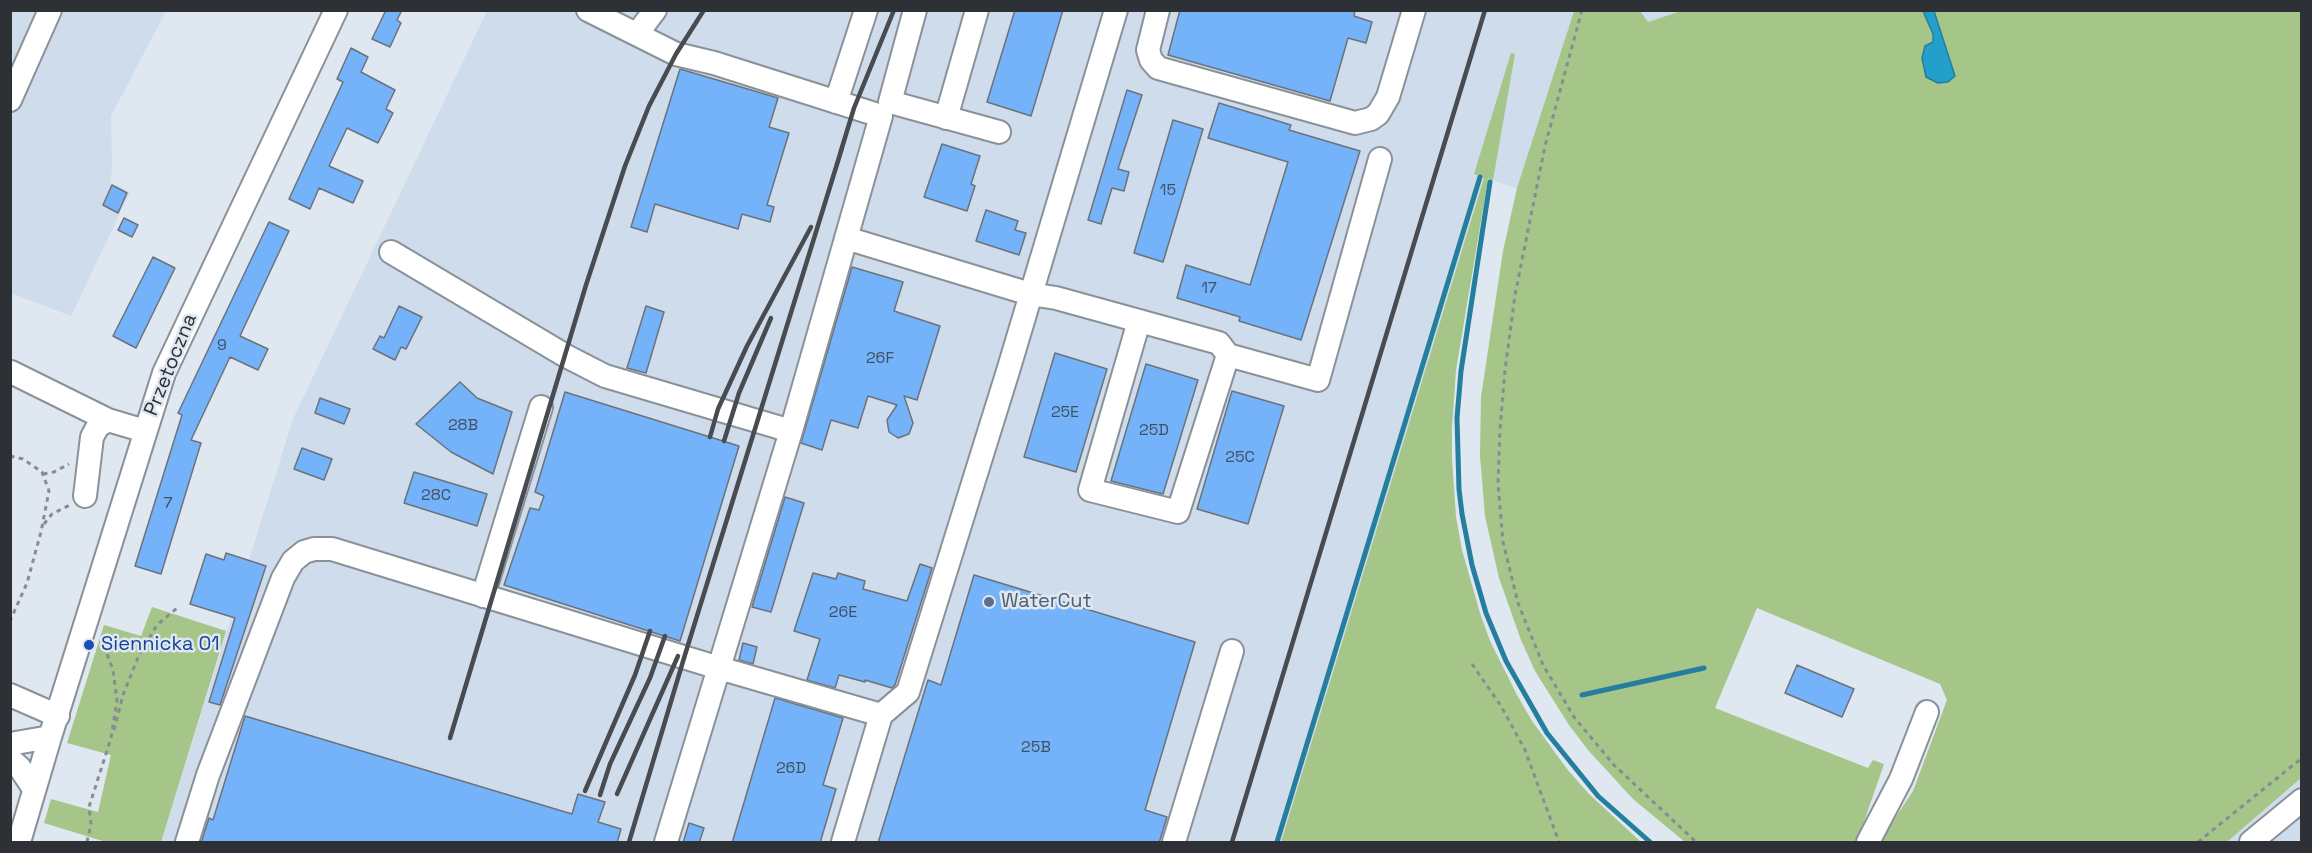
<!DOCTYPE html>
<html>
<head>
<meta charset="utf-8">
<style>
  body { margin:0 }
  #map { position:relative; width:2312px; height:853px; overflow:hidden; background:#dfe7f0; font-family:"Space Grotesk",sans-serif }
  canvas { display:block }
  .frame { position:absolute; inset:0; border:12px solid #2d3034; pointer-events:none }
</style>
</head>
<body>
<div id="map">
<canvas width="2312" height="853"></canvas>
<div class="frame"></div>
</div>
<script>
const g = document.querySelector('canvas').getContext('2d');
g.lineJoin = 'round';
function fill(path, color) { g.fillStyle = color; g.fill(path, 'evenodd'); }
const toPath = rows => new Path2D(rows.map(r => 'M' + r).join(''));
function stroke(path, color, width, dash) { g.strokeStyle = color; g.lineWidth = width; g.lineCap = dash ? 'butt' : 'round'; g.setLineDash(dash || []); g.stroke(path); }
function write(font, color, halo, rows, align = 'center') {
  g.font = font + ' "Space Grotesk",sans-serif'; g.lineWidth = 5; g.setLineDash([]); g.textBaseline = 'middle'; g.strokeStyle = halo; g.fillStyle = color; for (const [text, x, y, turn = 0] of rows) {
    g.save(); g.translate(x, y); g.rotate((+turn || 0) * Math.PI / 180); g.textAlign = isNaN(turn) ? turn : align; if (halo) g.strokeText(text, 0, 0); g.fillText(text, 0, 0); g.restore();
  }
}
const built = toPath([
  [10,11,166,11,111,116,112,168,110,183,130,192,71,316,11,293],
  [487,11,1574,11,1517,188,1484,178,1281,842,161,842,293,419],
  [1640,11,1684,11,1648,22],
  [2301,778,2301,842,2227,842,2246,826]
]);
const green = toPath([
  [1684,10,1923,11,1933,34,1933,42,1922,58,1926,77,1938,83,1955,76,1934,11,2301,11,2301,778,2227,842,1879,842,1913,791,1947,700,1940,684,1757,608,1715,708,1868,768,1873,760,1884,764,1857,842,1685,842,1633,799,1588,750,1569,725,1535,671,1521,640,1499,578,1485,516,1480,456,1481,397,1503,251,1517,188,1574,11,1640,11,1648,22],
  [1511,53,1515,54,1493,180,1488,179,1456,370,1452,428,1452,459,1456,517,1462,550,1480,613,1490,641,1517,695,1532,721,1567,769,1589,794,1641,842,1281,842,1484,178,1474,174],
  [152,607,226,631,161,842,106,842,44,823,51,799,98,812,111,755,67,743,104,625,141,636]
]);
const water = toPath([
  [1923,11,1934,11,1955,76,1948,82,1938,83,1926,77,1922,58,1925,46,1933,42,1933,34,1923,11]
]);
const stream = toPath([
  [1490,182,1461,371,1457,418,1459,489,1462,514,1472,565,1486,613,1506,661,1547,733,1598,796,1650,842],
  [1582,695,1704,668],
  [1277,842,1480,177]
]);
const building = toPath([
  [386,10,402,10,397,20,401,23,390,47,372,39,386,10],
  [1015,10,1063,10,1031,116,987,102,1015,10],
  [1180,10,1355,10,1354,16,1372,22,1366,43,1348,38,1330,101,1168,55,1180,10],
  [351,48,368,57,361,72,395,90,386,109,393,113,378,143,347,128,329,166,363,181,353,203,319,188,310,209,289,199,343,82,337,79,351,48],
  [680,69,778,98,769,127,789,133,767,205,774,207,770,222,742,214,738,229,655,204,647,232,631,227,680,69],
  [1127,90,1142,95,1118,169,1129,172,1124,191,1112,188,1101,224,1088,220,1127,90],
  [1219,103,1291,125,1289,130,1360,151,1301,340,1239,321,1240,317,1177,298,1186,265,1250,285,1288,162,1208,138,1219,103],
  [1173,120,1203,129,1163,262,1134,253,1173,120],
  [942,144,980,156,971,184,975,186,967,211,924,197,942,144],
  [112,185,127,193,118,213,103,205,112,185],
  [986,210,1018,221,1015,230,1026,233,1019,255,976,241,986,210],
  [124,218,138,225,132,237,118,230,124,218],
  [269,222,289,231,240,336,268,349,258,370,230,357,191,440,201,443,161,574,135,566,182,415,178,413,269,222],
  [153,257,175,268,136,348,113,336,153,257],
  [852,267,903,282,894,311,940,326,917,400,904,396,913,423,909,434,898,438,889,432,887,420,897,405,868,396,858,428,831,420,822,450,801,443,852,267],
  [399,306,422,317,406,349,401,347,395,360,373,349,380,336,384,338,399,306],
  [646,306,664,312,646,373,627,368,646,306],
  [1055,353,1107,369,1076,472,1024,457,1055,353],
  [1146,364,1198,380,1163,494,1111,481,1146,364],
  [460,382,477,398,512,412,493,474,451,452,416,424,460,382],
  [1232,391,1284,406,1248,524,1197,509,1232,391],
  [565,392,739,446,680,641,504,585,530,508,539,510,544,496,535,492,565,392],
  [320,398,350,409,344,424,315,413,320,398],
  [302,448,332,459,324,480,294,469,302,448],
  [414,472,487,494,477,526,404,503,414,472],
  [785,497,804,503,771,612,752,607,785,497],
  [226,553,266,566,220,705,209,702,235,618,190,604,206,554,224,560,226,553],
  [920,564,932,568,895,685,892,688,865,680,865,682,839,675,835,688,807,680,820,639,794,631,813,573,836,579,838,573,865,581,863,589,907,601,920,564],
  [974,575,1195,642,1145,810,1167,817,1159,843,878,843,928,680,941,685,974,575],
  [743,643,757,647,753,664,739,660,743,643],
  [1797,665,1854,689,1842,717,1785,693,1797,665],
  [775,698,843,718,823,785,836,789,820,843,732,843,775,698],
  [245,716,572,814,578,794,605,802,598,822,621,829,617,843,201,843,209,818,213,820,245,716],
  [689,823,704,828,699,843,683,843,689,823]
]);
const path = toPath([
  [1582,10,1545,146,1515,295,1505,370,1500,429,1498,483,1503,542,1518,603,1543,665,1574,717,1614,765,1696,842],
  [10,456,23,459,42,472,49,491,41,532,27,583,10,621],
  [43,474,54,472,69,464],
  [44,524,52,514,70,505],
  [1472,664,1501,706,1525,750,1559,842],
  [114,730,123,695,139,655,157,625,177,608],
  [87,842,91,824,89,807,111,738,117,701,113,670,101,638],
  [2198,842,2302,758]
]);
const minor = toPath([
  [588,10,676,54,714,63,881,116,791,431,666,842],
  [915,10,890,102,999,132],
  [1158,10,1148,50,1151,60,1158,68,1355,123,1371,119,1378,114,1388,97,1414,10],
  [637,34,655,10],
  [10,100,50,10],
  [836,102,866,10],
  [946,118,977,10],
  [846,238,1030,294,1056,298,1219,343,1228,355,1318,380,1380,159],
  [391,252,566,356,605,376,791,431],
  [1139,321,1090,490,1178,512,1228,355],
  [11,372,108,420,145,431],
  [85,496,92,437,98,426,108,420],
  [483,596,541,407],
  [10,695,58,716],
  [10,744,50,737],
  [10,759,20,768,34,789],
  [19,842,50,737,164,373,336,10],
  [187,842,208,775,283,578,293,561,304,552,314,549,332,549,719,668,881,715],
  [843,842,881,715,908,692,1008,371,1116,10],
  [1174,842,1232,651],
  [1868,842,1901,779,1927,712],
  [2251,842,2302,800]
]);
const rail = toPath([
  [840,154,854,108,894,10],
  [710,437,718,409,747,346,811,227],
  [724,441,739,393,771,318],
  [450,738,586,285,625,166,649,106,676,54,704,10],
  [585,791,635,675,650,631],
  [617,794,678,656],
  [600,795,610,764,650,678,665,636],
  [629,842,684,658,842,148],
  [1232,842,1485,10]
]);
const markers = [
  [989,602,6,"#5c6f8a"],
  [89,645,6,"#1a4fb4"]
];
const numberNames = [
  ["15",1168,191],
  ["17",1209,289],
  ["9",222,346],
  ["26F",880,359],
  ["25E",1065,413],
  ["28B",463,426],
  ["25D",1154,431],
  ["25C",1240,458],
  ["28C",436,496],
  ["7",168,504],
  ["26E",843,613],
  ["25B",1036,748],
  ["26D",791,769]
];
const streetNames = [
  ["Przetoczna",171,365,-68]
];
const serviceNames = [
  ["WaterCut",1001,602]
];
const transitNames = [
  ["Siennicka 01",101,645]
];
fill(built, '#cfdceb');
fill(green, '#a5c589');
fill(water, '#229fca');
stroke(water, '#257e9d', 1.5);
stroke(stream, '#257e9d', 5);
fill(building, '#74b3f9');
stroke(building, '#6b727a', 1.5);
stroke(minor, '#8a9199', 26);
stroke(path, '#878c93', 3, [4.5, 4.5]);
stroke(minor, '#fff', 22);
stroke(rail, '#484b50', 4.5);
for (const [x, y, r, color] of markers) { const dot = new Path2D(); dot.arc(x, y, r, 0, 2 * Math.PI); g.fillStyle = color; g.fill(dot); stroke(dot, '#dfe7f0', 2); }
write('16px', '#3f5165', null, numberNames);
write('20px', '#2d3034', '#dfe7f0', streetNames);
write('20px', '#4e5e75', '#dfe7f0', serviceNames, 'left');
write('20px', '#164399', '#dfe7f0', transitNames, 'left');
</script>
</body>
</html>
